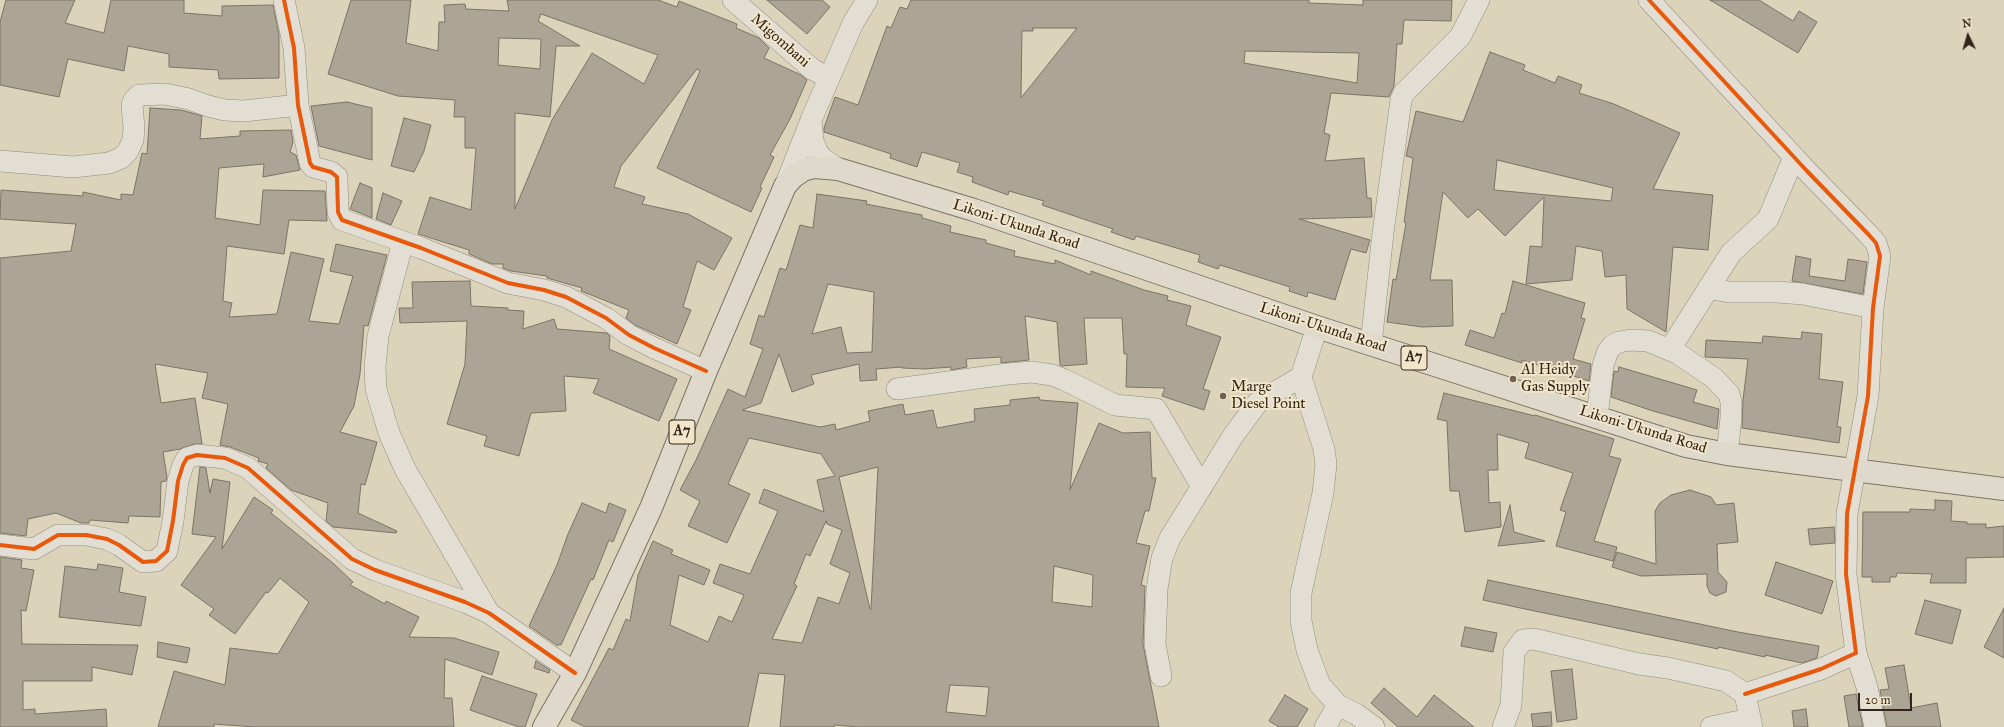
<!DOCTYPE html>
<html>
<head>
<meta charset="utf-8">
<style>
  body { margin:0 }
  #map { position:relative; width:2004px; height:727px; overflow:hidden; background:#dcd3bb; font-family:"IM FELL Great Primer",serif }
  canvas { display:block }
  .north { position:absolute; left:1948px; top:16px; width:40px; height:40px; -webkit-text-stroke:3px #f1e6ca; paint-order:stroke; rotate:355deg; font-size:11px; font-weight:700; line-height:16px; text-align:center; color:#34241a }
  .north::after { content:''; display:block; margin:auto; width:14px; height:18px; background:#34241a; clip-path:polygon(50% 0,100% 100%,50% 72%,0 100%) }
  .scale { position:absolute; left:1858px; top:693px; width:54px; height:18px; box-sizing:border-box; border:2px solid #34241a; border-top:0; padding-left:5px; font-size:12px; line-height:14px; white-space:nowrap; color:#34241a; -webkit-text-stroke:3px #f1e6ca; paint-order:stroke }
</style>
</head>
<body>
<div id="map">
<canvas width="2004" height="727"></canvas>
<div class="north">N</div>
<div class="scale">20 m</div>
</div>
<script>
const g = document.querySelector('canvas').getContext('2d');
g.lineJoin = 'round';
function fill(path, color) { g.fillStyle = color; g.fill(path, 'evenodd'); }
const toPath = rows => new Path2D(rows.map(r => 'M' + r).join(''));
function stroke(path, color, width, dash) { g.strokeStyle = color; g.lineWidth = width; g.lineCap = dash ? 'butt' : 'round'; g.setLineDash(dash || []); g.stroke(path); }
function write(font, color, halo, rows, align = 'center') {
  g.font = font + ' "IM FELL Great Primer",serif'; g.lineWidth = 4; g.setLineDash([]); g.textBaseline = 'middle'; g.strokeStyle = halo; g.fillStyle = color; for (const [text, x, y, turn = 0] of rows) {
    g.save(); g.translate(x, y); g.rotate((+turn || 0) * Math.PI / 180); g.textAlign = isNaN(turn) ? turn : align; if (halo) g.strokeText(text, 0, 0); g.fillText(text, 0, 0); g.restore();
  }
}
const building = toPath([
  [6,0,75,0,65,23,104,33,111,0,184,0,184,13,222,16,222,6,273,5,279,35,279,78,219,79,218,70,169,67,169,54,128,46,124,71,68,59,59,97,0,85,0,22,6,0],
  [351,0,411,0,406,43,438,51,439,22,445,22,444,5,465,4,466,9,509,11,507,0,658,0,677,7,679,1,737,24,736,28,759,38,769,48,764,58,801,75,807,80,790,119,770,155,774,157,760,187,762,188,751,212,657,168,700,71,697,69,621,166,614,187,645,197,642,204,688,214,732,238,714,270,697,261,683,307,691,310,677,344,635,325,626,318,629,310,581,291,582,288,547,278,547,276,511,271,503,268,503,264,492,264,469,254,469,250,418,234,430,197,471,210,476,148,465,148,465,117,454,117,455,100,398,96,328,74,351,0],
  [541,14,658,55,644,84,592,53,552,120,515,209,515,113,550,117,556,46,580,46,538,21,541,14],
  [499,38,541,39,540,69,498,65,499,38],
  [767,0,822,0,830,7,807,34,767,0],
  [911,0,1309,0,1309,3,1363,5,1363,0,1452,0,1451,21,1404,20,1402,44,1397,44,1394,86,1389,97,1331,93,1324,133,1330,135,1325,161,1364,158,1367,198,1371,198,1372,217,1299,219,1370,240,1366,253,1351,249,1335,300,1308,292,1307,297,1289,291,1290,287,1220,265,1218,269,1198,262,1200,255,1136,236,1134,240,1111,232,1113,229,1042,205,1044,201,1009,191,1008,195,972,182,973,177,957,172,960,163,922,152,917,167,890,158,891,154,824,132,824,128,835,97,858,105,887,26,891,28,900,7,907,9,911,0],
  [1033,28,1077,28,1021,98,1022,31,1033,31,1033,28],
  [1245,51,1359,53,1357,83,1244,63,1245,51],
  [1710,0,1759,0,1793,21,1799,11,1817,22,1798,53,1710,0],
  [1490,52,1525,65,1523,70,1555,83,1558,76,1582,85,1579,93,1614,104,1680,133,1653,189,1713,195,1708,250,1673,247,1666,332,1627,309,1626,275,1605,277,1602,251,1576,246,1572,280,1526,284,1530,246,1542,247,1544,197,1505,236,1478,209,1468,218,1443,192,1430,280,1452,280,1453,326,1422,327,1387,322,1393,279,1396,280,1406,223,1404,222,1413,158,1406,156,1416,111,1463,122,1490,52],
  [1497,160,1613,188,1611,201,1494,190,1497,160],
  [347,102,372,108,372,160,319,146,311,106,347,102],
  [150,108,181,110,202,116,200,139,240,136,240,131,291,130,293,142,290,152,296,155,300,170,263,177,264,164,219,168,215,218,260,225,263,190,325,191,327,221,289,220,284,254,227,246,223,301,232,303,229,317,277,314,291,252,324,259,309,321,339,324,353,276,330,271,336,244,387,255,368,326,364,325,360,374,354,406,340,432,377,442,365,485,361,484,358,513,397,531,396,533,333,527,326,521,328,503,291,490,266,468,268,464,258,461,259,458,230,447,220,445,228,404,202,398,208,373,155,364,161,403,195,398,202,444,194,444,180,449,163,452,167,477,166,481,161,482,160,517,129,516,128,523,90,520,89,523,81,523,56,513,28,519,26,536,0,533,0,258,71,251,76,224,0,219,1,190,83,196,83,192,121,200,121,194,133,195,142,153,147,154,150,108],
  [404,118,431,125,424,151,414,172,391,166,404,118],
  [360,183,372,188,372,218,350,209,360,183],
  [383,193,402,201,391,225,376,219,383,193],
  [817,194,867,201,866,204,922,215,922,218,951,226,950,232,986,240,986,243,1015,251,1014,256,1055,264,1055,260,1091,275,1091,271,1144,290,1168,296,1167,300,1191,306,1186,325,1221,337,1203,389,1210,391,1204,410,1162,396,1165,388,1126,387,1127,354,1124,354,1122,318,1084,318,1087,364,1062,366,1060,365,1057,322,1025,316,1029,360,1001,363,1001,357,966,359,967,367,951,370,951,367,924,369,902,368,902,367,876,369,877,380,860,381,859,364,811,375,814,384,792,392,779,354,761,403,742,410,820,427,835,424,836,430,870,421,868,411,903,404,905,415,933,410,937,428,975,421,974,409,1010,405,1010,400,1039,397,1040,400,1078,403,1070,490,1099,423,1123,433,1150,432,1152,478,1156,478,1149,511,1145,511,1136,543,1150,546,1141,585,1145,586,1143,644,1159,727,859,727,834,725,834,727,780,727,785,675,759,673,748,727,585,727,571,720,609,648,613,650,626,619,630,621,638,575,653,541,673,550,671,554,710,570,704,585,679,575,670,625,708,642,719,616,732,622,744,595,713,583,720,564,750,574,778,511,759,503,764,489,824,512,817,480,835,476,821,454,749,438,728,484,750,494,727,543,688,526,700,501,680,490,696,460,728,389,745,397,763,349,750,344,759,315,764,317,780,268,786,270,800,225,813,228,817,194],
  [828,284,874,292,872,352,847,353,841,327,812,334,828,284],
  [878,467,871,609,870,609,839,477,878,467],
  [826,521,827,524,842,530,830,564,850,573,839,604,818,597,802,643,772,639,797,586,794,584,806,554,810,556,826,521],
  [1054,566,1093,575,1092,607,1052,602,1054,566],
  [950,685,989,687,986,716,946,712,950,685],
  [1796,256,1811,259,1809,276,1845,281,1848,259,1867,262,1863,294,1792,281,1796,256],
  [470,281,471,306,508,308,507,310,524,311,523,329,554,319,557,329,607,333,610,336,609,349,677,379,659,421,593,393,599,379,564,376,566,411,531,413,519,456,484,446,487,436,447,424,465,364,467,321,400,323,399,308,413,308,412,282,470,281],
  [1513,281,1585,303,1581,318,1585,319,1573,359,1591,364,1589,381,1522,360,1522,363,1465,345,1470,330,1494,338,1502,313,1505,314,1513,281],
  [1802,332,1822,334,1819,379,1843,382,1837,427,1841,427,1839,443,1742,428,1743,400,1748,359,1705,357,1706,340,1762,343,1763,336,1801,339,1802,332],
  [1619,367,1697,390,1693,402,1719,409,1717,429,1653,411,1611,397,1614,371,1618,372,1619,367],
  [1444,393,1535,416,1535,415,1614,439,1609,456,1621,459,1594,541,1617,547,1613,561,1556,546,1566,512,1560,510,1573,473,1525,458,1529,443,1497,434,1498,470,1488,470,1489,503,1500,502,1501,527,1465,532,1459,491,1450,491,1447,421,1437,419,1444,393],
  [200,467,206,468,210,493,213,479,230,482,222,549,254,497,273,510,271,513,334,564,353,582,350,585,385,604,386,601,419,617,409,637,454,638,499,652,492,675,445,659,444,698,452,698,454,727,255,727,214,724,214,727,158,727,174,671,225,685,230,648,278,654,309,602,280,578,268,593,266,592,235,634,209,615,214,609,181,585,216,537,192,534,200,467],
  [1690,490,1711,497,1716,505,1734,503,1738,542,1717,544,1718,572,1727,582,1726,592,1716,596,1710,593,1707,586,1707,574,1641,576,1612,567,1617,552,1656,564,1655,511,1660,503,1671,495,1690,490],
  [1935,500,1952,501,1951,521,1967,522,1967,524,1986,524,1986,528,2004,526,2004,557,1966,558,1966,583,1930,583,1932,574,1897,573,1896,577,1890,577,1890,582,1872,582,1872,577,1862,577,1863,512,1910,512,1910,509,1935,510,1935,500],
  [582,503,606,513,609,503,626,510,613,542,609,540,593,580,591,579,561,645,559,644,558,646,529,626,557,565,568,534,582,503],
  [1510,505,1514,532,1545,541,1498,546,1510,505],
  [1834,527,1835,543,1810,545,1808,529,1834,527],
  [0,557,22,560,21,568,34,570,26,611,21,610,22,644,138,645,132,675,92,667,92,681,23,681,23,710,35,709,35,714,106,709,107,727,0,727,0,557],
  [1776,562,1833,581,1822,614,1765,595,1776,562],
  [98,564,123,568,119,592,146,597,141,626,59,617,65,566,97,570,98,564],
  [1488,580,1738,632,1819,646,1817,658,1802,663,1765,655,1765,657,1718,647,1718,649,1525,609,1483,600,1488,580],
  [1925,600,1961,610,1952,644,1915,634,1925,600],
  [2004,608,2004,658,1984,647,2004,608],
  [1465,627,1497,633,1493,652,1461,646,1465,627],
  [158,642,190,648,187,663,157,657,158,642],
  [536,661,550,670,549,673,534,668,536,661],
  [1904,665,1911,708,1937,703,1941,727,1887,727,1880,690,1889,689,1885,668,1904,665],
  [1572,669,1577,719,1557,722,1551,671,1572,669],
  [482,676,537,694,525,727,519,727,470,710,482,676],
  [1384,688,1417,717,1434,695,1474,727,1398,727,1371,703,1384,688],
  [1856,694,1863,727,1849,727,1844,696,1856,694],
  [1285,695,1308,709,1297,727,1279,727,1269,721,1285,695],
  [1806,709,1808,727,1794,727,1792,711,1806,709],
  [1551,712,1552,726,1533,727,1531,714,1551,712]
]);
const minor = toPath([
  [284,0,294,48,298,105,310,163,313,167,331,172,337,177,338,212,342,220,421,248,508,283,544,290,566,297,606,318,629,335,654,348,706,371],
  [733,0,812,69,829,78],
  [1649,0,1806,170,1869,235,1876,243,1880,256,1873,308,1868,396,1847,514,1846,574,1856,653,1821,669,1745,694],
  [811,120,853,23,867,0],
  [0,161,73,167,109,163,121,158,128,151,133,140,134,128,132,105,134,100,139,95,165,94,189,99,208,106,225,110,244,111,298,105],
  [785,186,811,120,813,141,817,151,822,158,838,169],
  [403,242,378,336,375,367,376,389,389,433,405,469,489,613],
  [1708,288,1729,292,1777,292,1803,294,1873,308],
  [1371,344,1383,233,1401,100,1404,93,1460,37,1479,0],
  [1670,349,1731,253,1768,219,1794,157],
  [1301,377,1324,449,1326,464,1323,493,1301,593,1301,621,1307,650,1320,685,1338,705],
  [897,389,1007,374,1032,372,1052,375,1065,380,1115,405,1156,409,1202,487],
  [1597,417,1603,365,1608,351,1613,345,1619,342,1631,340,1648,341,1677,353,1714,378,1729,394,1731,402,1731,418,1727,454],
  [0,545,34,549,58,535,86,535,107,539,119,545,143,562,156,561,167,551,173,521,178,481,183,465,187,458,197,455,225,458,248,468,352,559,375,570,465,602,489,613,575,673],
  [1856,653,1867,687,1875,727],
  [1161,676,1155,644,1157,589,1162,558,1170,538,1233,436,1258,402,1301,377,1317,327],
  [1325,727,1338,705,1356,714,1374,727],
  [1503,727,1511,705,1514,652,1523,640,1534,639,1639,664,1668,668,1726,681,1745,694,1752,727],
  [1711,727,1750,719]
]);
const highway = toPath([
  [544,727,575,673,651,508,706,371,785,186,793,177,803,170,814,167,838,169,974,210,1317,327,1686,446,1727,454,2004,489]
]);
const cycleway = toPath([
  [284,0,294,48,298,105,310,163,313,167,331,172,337,177,338,212,342,220,421,248,508,283,544,290,566,297,606,318,629,335,654,348,706,371],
  [1649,0,1806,170,1869,235,1876,243,1880,256,1873,308,1868,396,1847,514,1846,574,1856,653,1821,669,1745,694],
  [0,545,34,549,58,535,86,535,107,539,119,545,143,562,156,561,167,551,173,521,178,481,183,465,187,458,197,455,225,458,248,468,352,559,375,570,465,602,489,613,575,673]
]);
const markers = [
  [1513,379,4,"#6f6152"],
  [1223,396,4,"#6f6152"]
];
const shields = [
  [1414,358,26],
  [682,432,26]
];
const shieldNames = [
  ["A7",1414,358],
  ["A7",682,432]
];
const streetNames = [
  ["Migombani",780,41,41],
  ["Likoni-Ukunda Road",1016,225,18],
  ["Likoni-Ukunda Road",1323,328,18],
  ["Likoni-Ukunda Road",1643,430,17]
];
const poiNames = [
  ["Al Heidy",1521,370],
  ["Gas Supply",1521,387],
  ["Marge",1231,387],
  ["Diesel Point",1231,404]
];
fill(building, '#aca494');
stroke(building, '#7b7467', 1);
stroke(minor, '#928b7d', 22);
stroke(highway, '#7b7467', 24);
stroke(minor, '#e3ded3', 21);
stroke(highway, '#dfd9cb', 22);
stroke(cycleway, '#e8590c', 4);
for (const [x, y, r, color] of markers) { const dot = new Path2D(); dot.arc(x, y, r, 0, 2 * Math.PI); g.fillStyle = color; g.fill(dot); stroke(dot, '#f1e6ca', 1.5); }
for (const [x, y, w] of shields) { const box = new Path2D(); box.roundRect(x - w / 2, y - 12, w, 24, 3); g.fillStyle = '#f1e6ca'; g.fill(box); stroke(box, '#34241a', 1); }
write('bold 14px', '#34241a', null, shieldNames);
write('15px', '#34241a', '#f1e6ca', streetNames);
write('15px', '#34241a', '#f1e6ca', poiNames, 'left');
</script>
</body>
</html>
